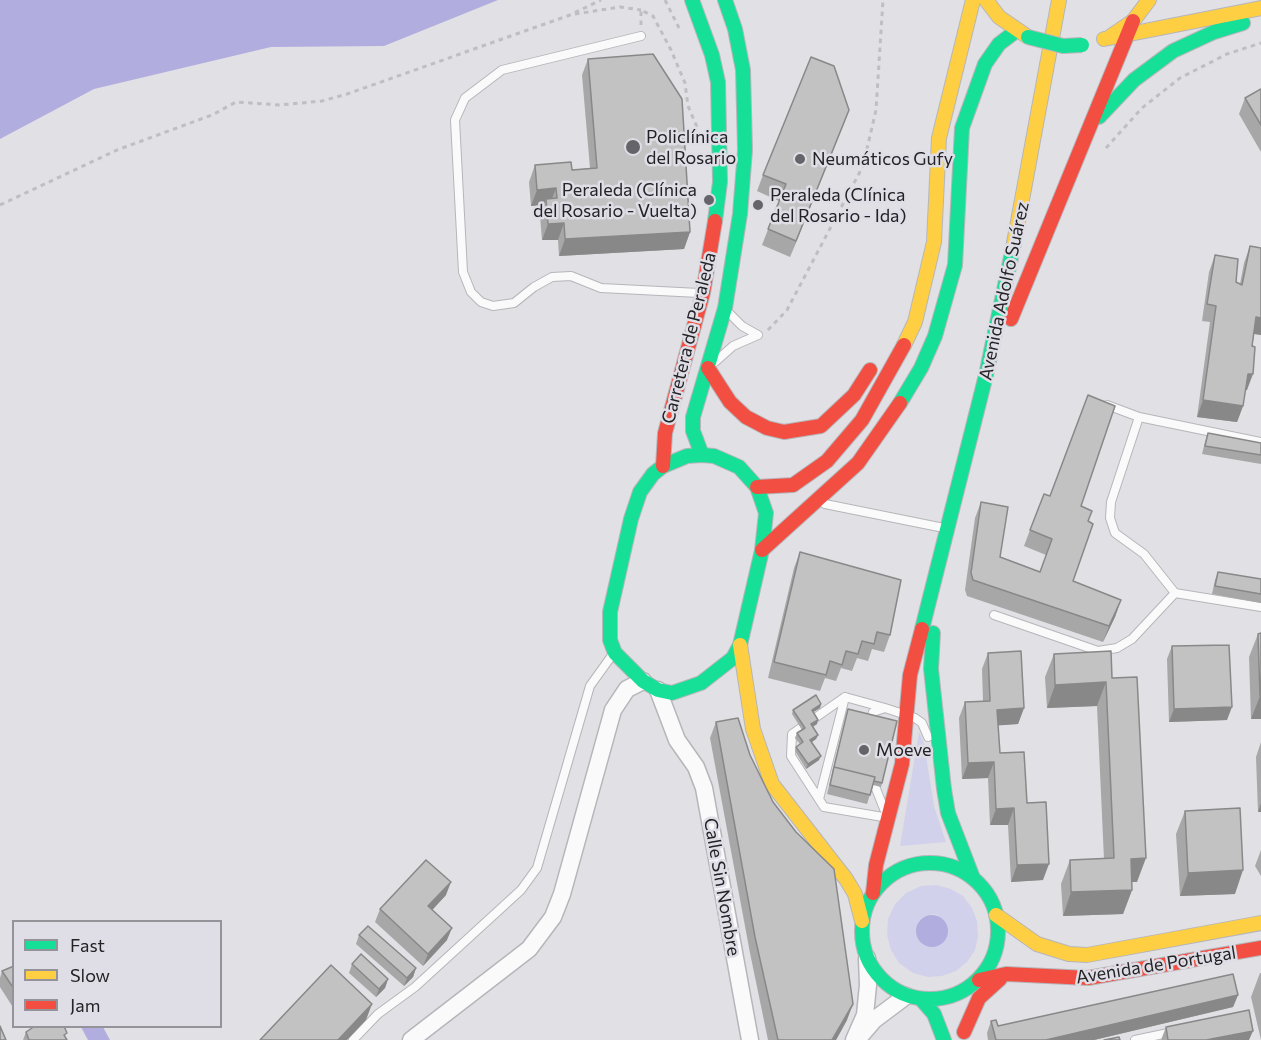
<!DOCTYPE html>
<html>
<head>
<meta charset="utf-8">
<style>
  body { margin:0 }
  #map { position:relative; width:1261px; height:1040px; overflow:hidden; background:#e0e0e5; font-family:Commissioner,sans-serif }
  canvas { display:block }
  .legend { position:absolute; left:12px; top:920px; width:210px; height:108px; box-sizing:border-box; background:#dfdee7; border:2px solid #949399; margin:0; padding:8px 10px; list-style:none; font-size:18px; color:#232225 }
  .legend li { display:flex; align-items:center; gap:12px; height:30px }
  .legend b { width:30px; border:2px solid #949399 }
</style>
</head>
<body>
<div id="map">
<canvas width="1261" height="1040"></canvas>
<ul class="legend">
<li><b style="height:8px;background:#16e098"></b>Fast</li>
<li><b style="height:8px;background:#ffcf43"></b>Slow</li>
<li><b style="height:8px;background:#f24e42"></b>Jam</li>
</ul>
</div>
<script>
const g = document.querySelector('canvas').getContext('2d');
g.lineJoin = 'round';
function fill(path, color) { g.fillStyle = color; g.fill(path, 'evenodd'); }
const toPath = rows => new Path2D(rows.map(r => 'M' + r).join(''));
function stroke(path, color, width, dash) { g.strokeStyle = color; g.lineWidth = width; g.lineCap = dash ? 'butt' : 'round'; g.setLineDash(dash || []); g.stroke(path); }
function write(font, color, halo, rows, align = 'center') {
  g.font = font + ' Commissioner,sans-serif'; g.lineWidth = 5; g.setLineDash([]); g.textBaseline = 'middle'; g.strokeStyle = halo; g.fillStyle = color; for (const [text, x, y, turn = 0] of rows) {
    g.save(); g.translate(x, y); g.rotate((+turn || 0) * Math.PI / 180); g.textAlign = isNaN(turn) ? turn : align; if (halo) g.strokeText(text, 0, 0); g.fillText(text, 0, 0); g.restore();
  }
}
const green = toPath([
  [919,732,924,743,934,806,946,842,900,846],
  [937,885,951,889,963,896,972,908,977,921,978,936,975,950,967,962,956,971,942,976,928,977,913,973,899,963,891,950,887,935,888,919,895,904,906,893,921,886],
  [932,914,938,915,929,947,920,941,916,932,919,921]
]);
const water = toPath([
  [0,0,498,0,384,46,271,47,94,89,0,139],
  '916 931a16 16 0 1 1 32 0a16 16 0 1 1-32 0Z',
  [81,1027,103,1027,110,1040,88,1040]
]);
const path = toPath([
  [665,0,679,28],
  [575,14,620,7,641,10],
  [641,25,641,10,653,16,671,50,685,83,688,106,697,127],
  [1106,148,1142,108,1180,78,1227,54,1261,43],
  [0,205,117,150,212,115,236,102,280,105,322,101,347,94,570,15,601,0],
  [768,330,787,310,863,166,876,110,883,0]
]);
const lane = toPath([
  [641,36,502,70,465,98,455,120,463,272,471,292,481,302,493,306,514,303,534,287,552,277,571,276,601,288,699,293],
  [728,312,742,326,758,335],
  [715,362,733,346,758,335],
  [1107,405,1139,417,1261,442],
  [1139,417,1111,502,1110,518,1115,533,1144,554,1175,593,1261,607],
  [825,504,944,528],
  [994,615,1098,651,1117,648,1132,639,1175,593],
  [869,725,873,712,885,708,915,718,922,723,928,737],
  [871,776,884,809],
  [819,799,845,697],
  [883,817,824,807,791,756,792,734,845,697,885,708],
  [353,1040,378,1014,415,987,521,890,537,868,590,686,613,654],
  [1135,1040,1173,1032]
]);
const street = toPath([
  [658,690,677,740,696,767,704,788,750,1040],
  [862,1034,874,1020,906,996],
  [411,1040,529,949,553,917,562,894,613,710,627,689,643,681],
  [854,1040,865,1015,868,985,867,958]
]);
const fast = toPath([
  [692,0,712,55,718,82,720,182,715,221],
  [1099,117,1134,80,1173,51,1214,32,1243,23],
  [900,403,921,368,935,336,955,265,962,128,985,64,999,44,1016,31],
  [702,455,693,431,693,417,725,308,740,214,745,150,743,70,735,29,725,0],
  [702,455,714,456,739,467,757,487,766,513,762,550,740,645,733,658,701,683,672,693,658,690,643,681,615,653,610,640,610,612,631,519,640,492,653,474,663,466,687,456,702,455],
  [922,629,986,375,1014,243],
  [933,633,931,669,944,789,948,813,973,878],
  '862 931a68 68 0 1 1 136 0a68 68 0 1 1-136 0Z',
  [921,999,934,1014,944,1040]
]);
const slow = toPath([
  [986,0,999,17,1028,37],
  [1111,36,1133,21,1149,0],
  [1104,39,1261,8],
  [1014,243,1059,0],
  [904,345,915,322,934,242,939,138,973,0],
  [740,645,753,729,772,784,846,879,855,894,862,921],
  [996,915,1037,944,1069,954,1087,955,1261,923]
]);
const jam = toPath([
  [1011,319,1133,21],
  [708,368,730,402,746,417,767,428,784,432,821,426,854,395,870,370],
  [663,466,665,433,703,293,715,221],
  [757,487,793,485,827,461,862,420,904,345],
  [762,550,858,463,900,403],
  [873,893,876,865,902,764,910,675,922,629],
  [979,980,1006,974,1088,978,1261,948],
  [964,1032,979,998,1000,979]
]);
const fastBridge = toPath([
  [1028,37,1063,46,1082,45]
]);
const wall = toPath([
  [588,59,690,232,684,249,559,256,558,240,542,240,540,216,544,205,531,206,529,182,535,165,572,170,590,168,582,75],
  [1261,89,1261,152,1239,114,1245,98],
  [849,110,790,257,762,245,779,201,757,191,763,175],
  [1250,246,1261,335,1254,334,1247,390,1245,390,1243,406,1237,422,1197,417,1210,322,1202,321,1209,272,1215,255,1236,282,1240,284,1244,263],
  [1208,433,1261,443,1261,464,1202,454,1205,442],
  [981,502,1000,557,1040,572,1046,555,1024,546,1030,530,1081,506,1092,511,1088,521,1073,581,1121,600,1115,617,1103,642,967,596,965,590,975,518],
  [800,552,890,635,884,652,872,649,868,661,857,658,852,671,841,668,836,681,825,678,820,691,768,678,794,568],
  [1218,572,1261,579,1261,603,1212,594,1215,580],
  [1261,633,1261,719,1251,719,1249,657,1258,634],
  [1172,646,1227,720,1169,722,1167,659],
  [988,653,1024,708,1018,724,998,725,1000,753,1027,803,1043,880,1011,882,1008,825,990,825,988,778,962,779,959,718,965,702,983,701,982,669],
  [1054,654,1112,678,1137,882,1132,882,1132,890,1123,914,1063,916,1061,884,1070,860,1104,859,1097,706,1047,708,1045,677],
  [821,704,820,708,813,712,817,724,813,727,818,735,816,739,812,742,819,760,806,769,795,751,796,747,800,744,795,738,797,733,802,730,792,714,793,710],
  [848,709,882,783,881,787,873,785,867,804,827,794],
  [716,722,750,755,847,1020,836,1040,768,1040,750,953,710,738],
  [1261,742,1261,812,1258,812,1256,757],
  [1185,811,1235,894,1180,896,1176,834],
  [1261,850,1261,876,1255,866],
  [446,895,432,910,447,940,423,966,375,922,380,909],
  [359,935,416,968,413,977,404,986,356,944],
  [352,964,388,979,385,988,376,997,349,973],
  [14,966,14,1009,0,987,0,978,2,971],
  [1260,973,1261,973,1261,1040,1251,997],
  [1238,995,1233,1007,1094,1040,988,1040,987,1033,991,1021,998,1026],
  [1166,1027,1249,1040,1161,1040],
  [26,1032,66,1037,67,1040,23,1040]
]);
const shadedWall = toPath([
  [849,110,843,126,790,257,796,241],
  [556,188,550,204,546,199,544,205,531,206,537,190],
  [564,223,558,240,542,240,548,224],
  [690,232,684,249,559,256,565,239],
  [1256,317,1261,318,1261,335,1250,333],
  [1248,374,1253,374,1247,390,1242,390],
  [1203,400,1243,406,1237,422,1197,417],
  [1121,600,1115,617,1103,642,1109,626],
  [1106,682,1097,706,1047,708,1055,685],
  [1260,696,1261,696,1261,719,1251,719],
  [821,704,820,708,810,714,812,710],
  [1232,707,1227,720,1169,722,1174,709],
  [1024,708,1018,724,991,726,997,710],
  [818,720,817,724,810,728,811,724],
  [818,735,816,739,809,744,810,740],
  [821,756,819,760,806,769,808,764],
  [994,762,988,778,962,779,968,763],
  [1261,803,1261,812,1258,812],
  [1014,808,1008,825,990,825,996,809],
  [1146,858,1137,882,1122,882,1131,859],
  [1049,864,1043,880,1011,882,1017,865],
  [1243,870,1235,894,1180,896,1188,873],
  [451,882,446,895,424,919,428,906],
  [1132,890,1123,914,1063,916,1071,892],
  [452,928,447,940,423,966,428,954],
  [416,968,413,977,404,986,407,978],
  [388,979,385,988,376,997,379,989],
  [1238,995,1233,1007,1094,1040,1046,1040],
  [372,1004,366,1020,347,1040,338,1040],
  [853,1004,847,1020,836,1040,832,1040],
  [1253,1031,1249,1040,1206,1040]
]);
const building = toPath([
  [653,54,682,99,690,232,565,239,564,223,548,224,546,199,557,198,556,188,537,190,535,165,571,162,572,170,597,168,588,59,653,54],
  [811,57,834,66,849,110,796,241,768,229,786,184,763,175,811,57],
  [1261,89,1261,125,1245,98,1261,89],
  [1250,246,1261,248,1261,318,1256,317,1252,346,1255,347,1253,374,1248,374,1243,406,1203,400,1216,306,1207,304,1215,255,1238,259,1236,282,1242,285,1250,246],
  [1088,395,1115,406,1081,506,1092,511,1088,521,1093,524,1073,581,1121,600,1109,626,973,580,971,573,981,502,1008,507,1000,557,1040,572,1052,539,1030,530,1044,494,1050,496,1088,395],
  [1208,433,1261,443,1261,455,1205,446,1208,433],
  [800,552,901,580,890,635,877,632,874,644,862,641,858,654,846,651,842,665,830,661,826,675,774,662,800,552],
  [1218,572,1261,579,1261,594,1215,586,1218,572],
  [1261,633,1261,696,1260,696,1258,634,1261,633],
  [1229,645,1232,707,1174,709,1172,646,1229,645],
  [1021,651,1024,708,997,710,1000,753,1024,752,1027,803,1046,802,1049,864,1017,865,1014,808,996,809,994,762,968,763,965,702,990,701,988,653,1021,651],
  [1111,651,1112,678,1137,677,1146,858,1131,859,1132,890,1071,892,1070,860,1114,858,1106,682,1055,685,1054,654,1111,651],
  [816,695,821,704,812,710,818,720,811,724,818,735,810,740,821,756,808,764,796,747,803,742,797,733,805,728,793,710,816,695],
  [848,709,897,721,882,783,874,781,875,777,834,767,833,771,848,709],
  [738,718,750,755,773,802,796,832,834,869,853,1004,832,1040,778,1040,755,937,716,722,738,718],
  [834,767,875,777,870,795,830,785,834,767],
  [1240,808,1243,870,1188,873,1185,811,1240,808],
  [426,860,451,882,428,906,452,928,428,954,380,909,426,860],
  [368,926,416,968,407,978,359,935,368,926],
  [361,954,388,979,379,989,352,964,361,954],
  [331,965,372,1004,338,1040,260,1040,331,965],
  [14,966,14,989,2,971,14,966],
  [1233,974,1238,995,1046,1040,996,1040,991,1021,996,1020,998,1026,1233,974],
  [1249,1010,1253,1031,1206,1040,1168,1040,1166,1027,1249,1010],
  [0,1026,6,1040,0,1040,0,1026],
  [35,1026,64,1026,67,1033,64,1035,67,1040,29,1040,26,1032,35,1026],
  [1119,1037,1120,1040,1104,1040,1119,1037]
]);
const markers = [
  [633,147,8,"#656468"],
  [800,159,6,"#656468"],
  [709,200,6,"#656468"],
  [758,205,6,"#656468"],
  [864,750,6,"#656468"]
];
const poiNames = [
  ["Policlínica",646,137],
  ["del Rosario",646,158],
  ["Neumáticos Gufy",812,159],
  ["Peraleda (Clínica",697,190,"right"],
  ["del Rosario - Vuelta)",697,211,"right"],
  ["Peraleda (Clínica",770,195],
  ["del Rosario - Ida)",770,216],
  ["Moeve",876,750]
];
const streetNames = [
  ["Avenida Adolfo Suárez",1004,291,-78],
  ["Carretera de Peraleda",689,338,-76],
  ["Calle Sin Nombre",722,887,80],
  ["Avenida de Portugal",1156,965,-9]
];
fill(green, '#d2d1eb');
fill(water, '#b1addf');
stroke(lane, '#b6b6ba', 10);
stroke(street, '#b6b6ba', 19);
stroke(fast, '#b6b6ba', 16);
stroke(slow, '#b6b6ba', 16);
stroke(jam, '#b6b6ba', 16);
stroke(path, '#bfbfc1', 3, [4.5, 4.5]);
stroke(lane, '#fafafb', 8);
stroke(street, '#fafafb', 16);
stroke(fast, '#16e098', 14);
stroke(slow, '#ffcf43', 14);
stroke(jam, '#f24e42', 14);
stroke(fastBridge, '#b6b6ba', 16, []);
stroke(fastBridge, '#16e098', 14);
fill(wall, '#a7a7a7');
fill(shadedWall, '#888');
fill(building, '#c2c2c2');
stroke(building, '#888', 1.5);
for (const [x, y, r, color] of markers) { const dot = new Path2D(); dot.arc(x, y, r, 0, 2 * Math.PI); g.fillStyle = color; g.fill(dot); stroke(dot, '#dfdee7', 2); }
write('18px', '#232225', '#dfdee7', poiNames, 'left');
write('18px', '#232225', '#dfdee7', streetNames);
</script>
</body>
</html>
